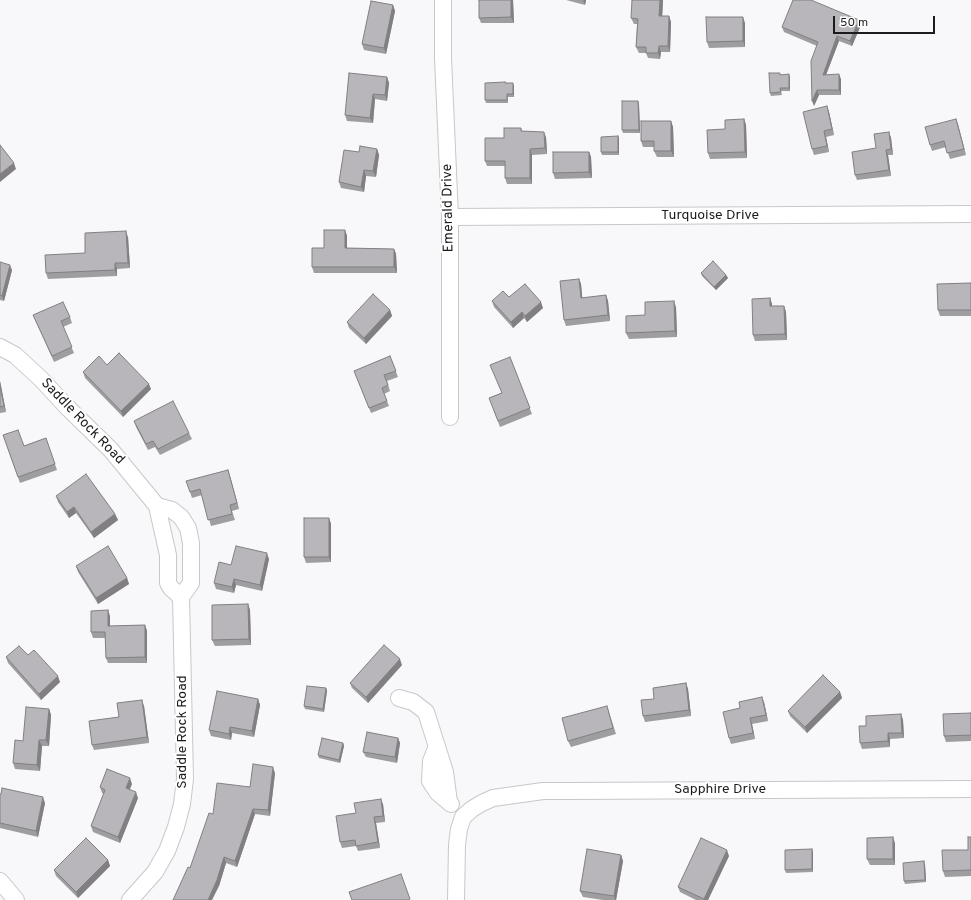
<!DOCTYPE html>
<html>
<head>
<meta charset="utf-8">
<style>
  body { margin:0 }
  #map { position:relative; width:971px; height:900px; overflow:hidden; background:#f8f7fa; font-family:Overpass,sans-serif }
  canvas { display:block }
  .scale { position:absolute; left:833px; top:16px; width:102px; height:18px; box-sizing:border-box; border:2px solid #1d1c1d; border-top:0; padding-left:5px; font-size:12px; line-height:14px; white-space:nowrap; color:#1d1c1d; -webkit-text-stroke:3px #fff; paint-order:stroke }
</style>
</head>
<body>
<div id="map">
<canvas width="971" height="900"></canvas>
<div class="scale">50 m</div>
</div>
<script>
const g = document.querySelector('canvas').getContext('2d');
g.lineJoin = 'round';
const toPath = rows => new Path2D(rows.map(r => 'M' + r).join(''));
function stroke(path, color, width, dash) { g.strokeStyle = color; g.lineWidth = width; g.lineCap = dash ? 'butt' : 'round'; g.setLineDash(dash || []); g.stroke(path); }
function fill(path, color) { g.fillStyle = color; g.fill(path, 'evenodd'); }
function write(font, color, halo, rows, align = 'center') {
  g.font = font + ' Overpass,sans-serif'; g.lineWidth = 4; g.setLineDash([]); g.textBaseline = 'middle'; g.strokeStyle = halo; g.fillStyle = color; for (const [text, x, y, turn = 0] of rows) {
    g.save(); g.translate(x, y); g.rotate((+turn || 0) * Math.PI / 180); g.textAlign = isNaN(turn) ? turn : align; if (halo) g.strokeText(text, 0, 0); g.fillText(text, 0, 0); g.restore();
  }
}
const minor = toPath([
  [443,0,443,58,450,217,450,417],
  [450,217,971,214],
  [0,347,15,355,41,379,66,406,111,450,157,506,168,555,168,583,171,588,181,597],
  [399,698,413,702,426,712,445,772,449,802],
  [437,746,431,761,430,781,438,793,451,804],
  [0,881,16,900],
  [130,900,155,872,167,851,176,827,182,804,185,779,181,597,191,583,191,543,188,528,181,517,172,510,157,506],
  [456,900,457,845,459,829,463,817,472,809,482,803,493,798,543,791,567,791,971,789]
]);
const wall = toPath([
  [479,0,513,0,514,23,481,23,479,18],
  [566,0,586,0,585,5],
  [663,0,662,16,669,16,671,22,670,52,661,52,660,59,648,58,646,53,639,53,636,47,637,24,634,24,631,18],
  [393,5,395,11,386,54,364,50,362,44],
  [859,20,861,25,852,46,839,41,826,75,841,79,841,95,819,95,814,106,817,46,784,32,782,27],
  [745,23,745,47,709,48,707,42],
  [781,75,790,77,790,91,781,91,782,95,771,96,770,93],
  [387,77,389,83,387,101,375,99,373,123,347,121,345,115],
  [506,83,514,86,514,97,508,97,508,103,486,103,485,100],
  [638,101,639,104,640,133,623,133,622,130],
  [827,106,829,112,834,135,826,137,829,152,814,155,812,149],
  [744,119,746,125,747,158,710,159,708,153],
  [956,119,966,155,950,159,946,147,932,151,930,145],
  [671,121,673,127,674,157,657,157,654,151,654,147,643,147,641,141],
  [521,128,522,131,546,137,547,154,532,155,532,184,507,184,505,178,505,166,487,166,485,161,504,138],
  [889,132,891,138,893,155,888,155,891,176,857,180,855,175],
  [618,136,619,139,619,155,602,155,601,152],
  [377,149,379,155,376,177,366,176,364,192,341,188,339,182,359,152],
  [589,152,591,157,592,178,555,179,553,173],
  [345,230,347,236,347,248,394,249,396,254,397,273,314,273,312,267,324,248],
  [128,237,130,268,117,269,117,276,48,279,46,273,85,253],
  [0,262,12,270,4,301,0,300],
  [701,273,726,275,728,278,716,290,702,276],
  [579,279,581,284,582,298,606,295,608,301,610,321,566,326,564,320],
  [971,283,971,316,940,316,938,310],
  [509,297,543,308,527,322,524,318,513,328,494,307,492,301],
  [770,298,772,304,772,306,784,306,786,312,787,340,755,341,753,335],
  [676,307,677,337,629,339,626,333,645,315],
  [390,310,392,316,366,344,349,328,347,322],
  [33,315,70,317,72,323,63,327,74,353,54,362],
  [390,356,398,377,387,381,390,391,384,394,389,406,371,413,354,371],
  [510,357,532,414,500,427,489,398,501,393],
  [107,365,151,389,123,417,85,378,83,372],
  [0,381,6,412,0,413],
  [134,421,189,433,192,439,160,455,155,447,148,450,136,427],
  [3,435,24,446,46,438,57,470,20,483],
  [228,470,239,509,232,511,235,520,211,526,202,495,192,498,190,492],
  [56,496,115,514,118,520,94,538,76,513,69,518,58,502],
  [329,518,331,524,331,562,306,563,304,557],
  [269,559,262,591,236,585,234,593,216,589,214,583,231,565],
  [76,566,127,578,129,584,98,604,78,572],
  [248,604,250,610,251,645,215,646,212,640],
  [110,616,110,626,145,625,147,631,147,663,108,663,106,658,105,638,93,638,91,632],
  [28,655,60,682,41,700,8,663,6,657],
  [402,665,368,703,352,688,350,683],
  [686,683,688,689,691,716,645,722,643,716],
  [326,688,327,691,324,712,305,709,304,706],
  [840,692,842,698,807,733,790,716,788,711],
  [258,699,260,705,254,737,232,733,231,740,211,736,209,730],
  [764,702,768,721,752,724,755,739,731,744,729,738],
  [144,706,149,743,94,750,92,745,119,717],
  [607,706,616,734,571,747,568,741],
  [49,709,51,715,49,746,42,746,40,771,15,769,13,763,23,741],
  [971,713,971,741,946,742,944,736],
  [901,714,903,720,904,738,890,739,890,747,862,749,860,743,866,726],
  [398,738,400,743,397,763,366,757,363,752],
  [343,743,344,746,340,763,319,758,318,755],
  [275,773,270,816,255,814,237,867,226,863,219,886,190,868,213,814,250,787],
  [132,784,129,789,138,798,120,843,93,832,91,826,104,794,102,793,100,787],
  [0,794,45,803,38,837,0,828],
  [383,804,385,822,376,823,380,848,358,851,356,846,342,848,340,842,356,813],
  [971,837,971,876,945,877,943,871,968,850],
  [895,843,895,865,870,865,867,859],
  [813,852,813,872,786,873,785,870],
  [621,855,623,861,616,900,603,900,583,897,580,891],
  [729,856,708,900,696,900,680,892,678,887],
  [108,860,110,866,78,898,56,876,54,870],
  [925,864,926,882,905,884,904,881]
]);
const shadedWall = toPath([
  [511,0,513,0,514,23,511,17],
  [583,0,586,0,585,5],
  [660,0,663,0,662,21,659,16],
  [393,5,395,11,386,54,384,48],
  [669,16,671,22,670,52,668,46],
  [743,17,745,23,745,47,743,41],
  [859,20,861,25,852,46,850,41],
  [837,36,839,41,824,80,823,75],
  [659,46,661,52,660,59,658,53],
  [789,74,790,77,790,91,789,88],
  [839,74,841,79,841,95,839,90],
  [387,77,389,83,387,101,385,95],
  [513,83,514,86,514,97,513,94],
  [817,90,819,95,814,106,812,101],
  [373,94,375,99,373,123,370,118],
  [638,101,639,104,640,133,639,130],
  [827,106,829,112,834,135,832,129],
  [744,119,746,125,747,158,745,152],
  [956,119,958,124,966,155,964,149],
  [671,121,673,127,674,157,671,151],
  [824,131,826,137,829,152,827,146],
  [544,132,546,137,547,154,545,148],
  [889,132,891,138,893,155,891,149],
  [618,136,619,139,619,155,618,152],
  [377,149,379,155,376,177,373,171],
  [530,149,532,155,532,184,530,178],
  [886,150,888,155,891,176,889,170],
  [589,152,591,157,592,178,589,172],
  [14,163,16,169,0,182,0,174],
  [364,170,366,176,364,192,361,187],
  [345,230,347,236,347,254,345,248],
  [126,231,128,237,130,268,128,263],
  [394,249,396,254,397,273,394,267],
  [115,263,117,269,117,276,115,270],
  [10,265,12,270,4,301,2,296],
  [726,275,728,278,716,290,714,287],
  [579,279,581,284,583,304,581,298],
  [606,295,608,301,610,321,608,315],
  [770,298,772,304,772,312,770,306],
  [674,301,676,307,677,337,675,331],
  [541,302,543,308,527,322,525,316],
  [784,306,786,312,787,340,785,334],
  [390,310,392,316,366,344,364,338],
  [522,312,524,318,513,328,511,322],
  [0,381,6,412,4,406,0,386],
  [149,384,151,389,123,417,121,411],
  [228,470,230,476,239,509,237,503],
  [74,507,76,513,69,518,67,512],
  [115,514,118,520,94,538,91,532],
  [329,518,331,524,331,562,329,557],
  [267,553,269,559,262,591,260,585],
  [127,578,129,584,98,604,96,598],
  [234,579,236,585,234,593,232,587],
  [248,604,250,610,251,645,249,639],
  [108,610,110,616,110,632,108,626],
  [145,625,147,631,147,663,145,657],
  [400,659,402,665,368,703,366,697],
  [58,676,60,682,41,700,39,694],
  [686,683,688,689,691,716,689,710],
  [326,688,327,691,324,712,323,709],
  [840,692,842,698,807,733,805,727],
  [762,697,764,702,768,721,766,715],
  [258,699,260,705,254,737,252,731],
  [142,700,144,706,149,743,147,737],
  [49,709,51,715,49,746,46,740],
  [901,714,903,720,904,738,902,733],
  [750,718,752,724,755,739,753,733],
  [230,727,232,733,231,740,229,734],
  [888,733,890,739,890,747,888,741],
  [398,738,400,743,397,763,395,757],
  [39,740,42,746,40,771,37,765],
  [343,743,344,746,340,763,339,760],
  [273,767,275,773,270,816,268,810],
  [130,778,132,784,128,794,126,788],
  [136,792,138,798,120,843,118,837],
  [43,797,45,803,38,837,36,831],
  [381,799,383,804,385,822,383,816],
  [253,809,255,814,237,867,235,861],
  [374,817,376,823,380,848,378,842],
  [893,837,895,843,895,865,893,859],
  [812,849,813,852,813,872,812,869],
  [727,850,729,856,708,900,704,900,704,899],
  [621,855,623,861,616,900,615,900,614,896],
  [224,857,226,863,219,886,212,900,208,900],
  [108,860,110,866,78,898,76,892],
  [924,861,925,864,926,882,925,880]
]);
const building = toPath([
  [479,0,511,0,511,17,479,18,479,0],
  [632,0,660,0,659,16,669,16,668,46,659,46,658,53,646,53,646,47,636,47,638,19,631,18,632,0],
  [793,0,811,0,859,20,850,41,837,36,823,75,839,74,839,90,817,90,812,101,811,61,818,42,782,27,793,0],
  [371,1,393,5,384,48,362,44,371,1],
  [706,17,743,17,743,41,707,42,706,17],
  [349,73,387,77,385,95,373,94,370,118,345,115,349,73],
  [769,73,780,73,780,75,789,74,789,88,780,88,781,92,770,93,769,73],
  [505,82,505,83,513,83,513,94,507,94,507,100,485,100,485,83,505,82],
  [622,101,638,101,639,130,622,130,622,101],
  [827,106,832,129,824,131,827,146,812,149,803,112,827,106],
  [744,119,745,152,708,153,707,130,725,129,725,120,744,119],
  [956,119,964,149,947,153,944,141,930,145,925,127,956,119],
  [641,121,671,121,671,151,654,151,654,141,641,141,641,121],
  [504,128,521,128,521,131,544,132,545,148,530,149,530,178,505,178,505,161,485,161,485,138,504,138,504,128],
  [889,132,891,149,886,150,889,170,855,175,852,152,876,148,874,134,889,132],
  [618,136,618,152,601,152,601,137,618,136],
  [0,145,14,163,0,174,0,145],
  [360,146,377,149,373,171,364,170,361,187,339,182,344,150,359,152,360,146],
  [553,152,589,152,589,172,553,173,553,152],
  [324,230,345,230,345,248,394,249,394,267,312,267,312,248,324,248,324,230],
  [126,231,128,263,115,263,115,270,46,273,45,255,85,253,85,233,126,231],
  [713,261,726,275,714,287,701,273,713,261],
  [0,262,10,265,2,296,0,295,0,262],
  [579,279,581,298,606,295,608,315,564,320,560,281,579,279],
  [971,283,971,310,938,310,937,284,971,283],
  [525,284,541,302,525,316,522,312,511,322,492,301,503,291,509,297,525,284],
  [373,294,390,310,364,338,347,322,373,294],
  [770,298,770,306,784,306,785,334,753,335,752,299,770,298],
  [674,301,675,331,626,333,626,316,645,315,645,302,674,301],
  [63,302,70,317,61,321,72,347,52,356,33,315,63,302],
  [119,353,149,384,121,411,83,372,99,356,107,365,119,353],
  [390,356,396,371,384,375,388,385,382,388,387,401,369,408,354,371,390,356],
  [510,357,530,408,498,421,489,398,502,393,490,365,510,357],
  [0,386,4,406,0,407,0,386],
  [173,401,189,433,158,449,153,441,146,444,134,421,173,401],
  [18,430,24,446,46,438,55,464,18,477,3,435,18,430],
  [228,470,237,503,230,505,232,514,208,520,200,489,190,492,186,481,228,470],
  [86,474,115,514,91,532,74,507,67,512,56,496,86,474],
  [304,518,329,518,329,557,304,557,304,518],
  [108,546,127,578,96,598,76,566,108,546],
  [236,546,267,553,260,585,234,579,232,587,214,583,219,562,231,565,236,546],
  [248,604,249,639,212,640,212,605,248,604],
  [108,610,108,626,145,625,145,657,106,658,105,632,91,632,91,611,108,610],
  [384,645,400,659,366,697,350,683,384,645],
  [19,646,28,655,34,650,58,676,39,694,6,657,19,646],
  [823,675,840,692,805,727,788,711,823,675],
  [686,683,689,710,643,716,641,700,654,699,653,688,686,683],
  [307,686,326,688,323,709,304,706,307,686],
  [217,691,258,699,252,731,230,727,229,734,209,730,217,691],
  [762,697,766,715,750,718,753,733,729,738,723,712,740,708,739,702,762,697],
  [142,700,147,737,92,745,89,721,119,717,117,703,142,700],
  [607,706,613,728,568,741,562,718,607,706],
  [26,707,49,709,46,740,39,740,37,765,13,763,15,740,23,741,26,707],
  [971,713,971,735,944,736,943,714,971,713],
  [901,714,902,733,888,733,888,741,860,743,859,726,866,726,866,716,901,714],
  [367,732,398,738,395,757,363,752,367,732],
  [322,738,343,743,339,760,318,755,322,738],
  [253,764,273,767,268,810,253,809,235,861,224,857,217,880,208,900,173,900,188,867,190,868,209,813,213,814,217,783,250,787,253,764],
  [107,769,130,778,126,788,136,792,118,837,91,826,105,790,100,787,107,769],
  [2,788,43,797,36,831,0,823,0,794,1,794,2,788],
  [381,799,383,816,374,817,378,842,356,846,355,840,340,842,336,816,356,813,354,803,381,799],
  [893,837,893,859,867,859,867,838,893,837],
  [968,837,971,837,971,870,943,871,942,850,968,850,968,837],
  [86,838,108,860,76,892,54,870,86,838],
  [701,838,727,850,704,899,678,887,701,838],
  [587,849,621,855,614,896,580,891,587,849],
  [812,849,812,869,785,870,785,850,812,849],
  [924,861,925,880,904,881,903,863,924,861],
  [401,874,410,899,408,900,352,900,349,892,401,874]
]);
const streetNames = [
  ["Emerald Drive",449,208,-91],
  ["Turquoise Drive",710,216],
  ["Saddle Rock Road",82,422,46],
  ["Saddle Rock Road",183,732,-90],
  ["Sapphire Drive",720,790]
];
stroke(minor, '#c8c7ca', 18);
stroke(minor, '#fff', 16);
fill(wall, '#9e9da0');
fill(shadedWall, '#817f82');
fill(building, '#b8b6ba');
stroke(building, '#817f82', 1);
write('14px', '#1d1c1d', '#fff', streetNames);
</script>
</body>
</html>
